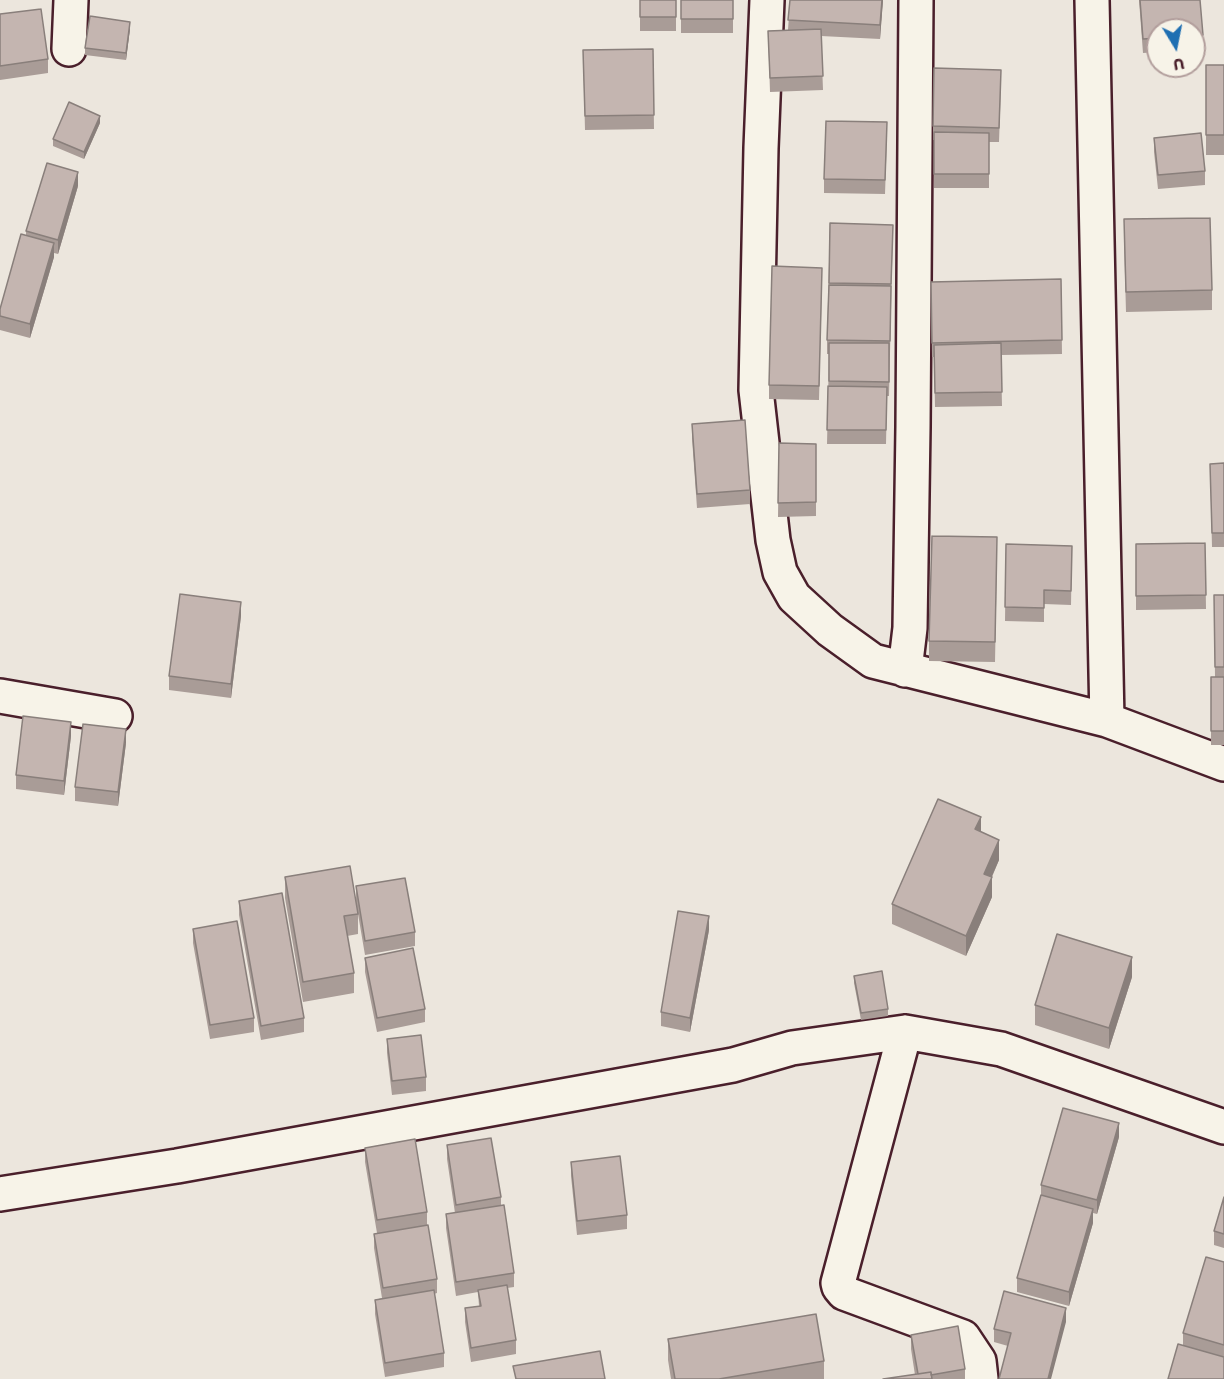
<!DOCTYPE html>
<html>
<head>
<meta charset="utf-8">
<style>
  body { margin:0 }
  #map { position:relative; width:1224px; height:1379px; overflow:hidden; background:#ece6dd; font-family:"Shantell Sans",sans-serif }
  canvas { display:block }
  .north { position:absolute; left:1146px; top:18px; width:60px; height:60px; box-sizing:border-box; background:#f7f3e8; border:2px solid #b29e9c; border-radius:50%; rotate:170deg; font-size:16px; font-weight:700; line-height:24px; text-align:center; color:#4a1f2b }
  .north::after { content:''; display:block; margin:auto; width:21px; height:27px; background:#1f6fb2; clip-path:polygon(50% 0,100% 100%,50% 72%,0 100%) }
</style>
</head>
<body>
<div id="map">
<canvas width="1224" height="1379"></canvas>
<div class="north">U</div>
</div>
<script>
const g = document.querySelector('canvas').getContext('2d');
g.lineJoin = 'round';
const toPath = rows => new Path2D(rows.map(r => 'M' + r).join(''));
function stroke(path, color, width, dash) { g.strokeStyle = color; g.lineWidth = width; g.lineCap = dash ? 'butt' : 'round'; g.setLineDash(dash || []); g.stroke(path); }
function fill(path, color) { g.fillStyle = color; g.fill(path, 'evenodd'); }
const street = toPath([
  [767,0,761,148,756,390,773,540,780,572,794,597,830,630,873,661,1107,720,1224,764],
  [1092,0,1107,720],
  [69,49,71,0],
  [905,670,910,628,913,427,916,0],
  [0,696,115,716],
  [905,1032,838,1283,839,1287,844,1293,963,1337,979,1361,981,1379],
  [0,1194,177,1166,733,1065,792,1048,905,1032,1001,1049,1224,1127]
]);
const wall = toPath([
  [640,0,676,0,676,31,640,31],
  [681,0,733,0,733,33,681,33],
  [790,0,883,0,880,39,821,36,823,90,770,92,768,31,788,30],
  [1139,0,1200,0,1203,49,1194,49,1194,30,1158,30,1158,52,1143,53],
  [0,14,48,59,48,73,0,80],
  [130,29,126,60,85,55,85,48],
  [653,49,654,129,585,130,583,50],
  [1206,65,1224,65,1224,155,1206,155],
  [1001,84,999,142,989,142,989,188,934,188,934,140,933,140,933,126],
  [100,123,84,159,53,146,53,139],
  [887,136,885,194,824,193,824,179],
  [1154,138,1205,171,1205,185,1158,189,1154,152],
  [78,186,58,254,54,253,54,257,30,338,0,330,0,309,26,236,26,231],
  [830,223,893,225,889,396,887,396,886,444,827,444,829,354,827,354,827,340],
  [1124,240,1212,290,1212,310,1126,312],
  [1061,279,1062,354,1001,355,1002,406,935,407,934,357,932,357,931,282],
  [822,282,819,400,769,399,769,385],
  [692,424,750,490,750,504,697,508,692,438],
  [779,443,816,444,816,516,778,517],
  [1224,463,1224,547,1212,547,1210,464],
  [1205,543,1206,609,1136,610,1136,544],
  [1006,544,1072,546,1071,605,1044,604,1044,622,1005,621],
  [997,557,995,662,929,661,929,641],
  [1214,595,1224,595,1224,745,1211,745,1211,677,1215,677],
  [241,616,231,698,169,690,169,676],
  [71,736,64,795,16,789,16,775],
  [126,743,118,806,75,801,75,787],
  [981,832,999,860,992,877,992,897,966,956,892,924,892,904],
  [285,877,356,900,356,886,415,932,415,946,365,955,358,914,358,934,347,936,354,973,354,993,303,1002,285,898],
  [239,901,304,1018,304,1032,261,1040,239,915],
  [193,929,254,1018,254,1032,210,1039,193,943],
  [709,930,690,1032,661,1026,661,1012],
  [365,958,425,1009,425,1022,377,1032,365,972],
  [854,976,888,1009,888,1016,861,1020,854,983],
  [1132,977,1109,1049,1035,1025,1035,1005],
  [387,1039,426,1077,426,1091,392,1095,387,1053],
  [1119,1137,1097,1214,1093,1213,1093,1223,1069,1306,1017,1292,1017,1278,1041,1195,1041,1185],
  [447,1145,501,1197,501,1206,514,1273,514,1287,507,1288,516,1340,516,1354,471,1362,465,1322,465,1308,479,1306,478,1292,456,1296,446,1228,446,1214,455,1213,447,1159],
  [365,1148,427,1212,427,1225,437,1279,437,1293,434,1294,444,1353,444,1367,385,1377,375,1314,375,1300,382,1298,374,1248,374,1234,377,1233,365,1162],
  [571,1162,627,1215,627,1229,577,1235,571,1176],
  [1224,1197,1224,1248,1214,1245,1214,1231],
  [1224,1262,1224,1379,1183,1346,1183,1333],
  [1066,1322,1008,1346,994,1342,994,1329],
  [911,1335,965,1369,965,1379,883,1379,915,1375,911,1349],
  [668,1339,824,1361,824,1379,671,1379,668,1360]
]);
const shadedWall = toPath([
  [882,0,883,0,880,39,880,25],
  [130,22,130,29,126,60,126,53],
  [100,116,100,123,84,159,84,152],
  [78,172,78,186,58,254,58,240],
  [54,243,54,257,30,338,30,324],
  [241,602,241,616,231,698,231,684],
  [71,722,71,736,64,795,64,781],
  [126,729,126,743,118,806,118,792],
  [981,817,981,837,975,829],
  [999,840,999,860,984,894,984,874],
  [992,877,992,897,966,956,966,936],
  [709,916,709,930,690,1032,690,1018],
  [1132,957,1132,977,1109,1049,1109,1028],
  [1119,1123,1119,1137,1097,1214,1097,1200],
  [1093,1209,1093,1223,1069,1306,1069,1292],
  [1066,1308,1066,1322,1051,1379,1048,1379]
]);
const building = toPath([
  [640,0,676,0,676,17,640,17,640,0],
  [681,0,733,0,733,19,681,19,681,0],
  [790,0,882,0,880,25,788,20,790,0],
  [1140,0,1200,0,1203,35,1194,35,1194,30,1158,30,1158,38,1143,39,1140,0],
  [41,9,48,59,0,66,0,14,41,9],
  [90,16,130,22,126,53,85,48,90,16],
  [821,29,823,76,770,78,768,31,821,29],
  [653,49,654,115,585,116,583,50,653,49],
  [1206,65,1224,65,1224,135,1206,135,1206,65],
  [934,68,1001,70,999,128,933,126,934,68],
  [69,102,100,116,84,152,53,139,69,102],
  [826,121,887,122,885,180,824,179,826,121],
  [934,132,989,133,989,174,934,174,934,132],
  [1201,133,1205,171,1158,175,1154,138,1201,133],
  [47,163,78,172,58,240,26,231,47,163],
  [1210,218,1212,290,1126,292,1124,219,1210,218],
  [830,223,893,225,891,284,829,283,830,223],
  [21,234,54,243,30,324,0,316,0,309,21,234],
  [772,266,822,268,819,386,769,385,772,266],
  [1061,279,1062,340,932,343,931,282,1061,279],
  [829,285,891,286,890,341,827,340,829,285],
  [829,343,889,343,889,382,829,381,829,343],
  [1001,343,1002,392,935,393,934,345,1001,343],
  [828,386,887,387,886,430,827,430,828,386],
  [745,420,750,490,697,494,692,424,745,420],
  [779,443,816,444,816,502,778,503,779,443],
  [1224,463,1224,533,1212,533,1210,464,1224,463],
  [932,536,997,537,995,642,929,641,932,536],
  [1205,543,1206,595,1136,596,1136,544,1205,543],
  [1006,544,1072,546,1071,591,1044,590,1044,608,1005,607,1006,544],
  [180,594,241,602,231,684,169,676,180,594],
  [1214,595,1224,595,1224,667,1215,667,1214,595],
  [1211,677,1224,677,1224,731,1211,731,1211,677],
  [23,716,71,722,64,781,16,775,23,716],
  [83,724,126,729,118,792,75,787,83,724],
  [938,799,981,817,975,829,999,840,984,874,992,877,966,936,892,904,938,799],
  [350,866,358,914,344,916,354,973,303,982,285,877,350,866],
  [405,878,415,932,365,941,356,886,405,878],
  [282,893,304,1018,261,1026,239,901,282,893],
  [678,911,709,916,690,1018,661,1012,678,911],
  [237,921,254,1018,210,1025,193,929,237,921],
  [1057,934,1132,957,1109,1028,1035,1005,1057,934],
  [413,948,425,1009,377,1018,365,958,413,948],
  [882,971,888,1009,861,1013,854,976,882,971],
  [421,1035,426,1077,392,1081,387,1039,421,1035],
  [1063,1108,1119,1123,1097,1200,1041,1185,1063,1108],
  [491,1138,501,1197,456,1205,447,1145,491,1138],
  [415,1139,427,1212,377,1220,365,1148,415,1139],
  [620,1156,627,1215,577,1221,571,1162,620,1156],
  [1041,1195,1093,1209,1069,1292,1017,1278,1041,1195],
  [1224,1197,1224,1234,1214,1231,1224,1197],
  [504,1205,514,1273,456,1282,446,1214,504,1205],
  [428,1225,437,1279,383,1288,374,1234,428,1225],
  [1206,1257,1224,1262,1224,1345,1183,1333,1206,1257],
  [507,1285,516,1340,471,1348,465,1308,481,1306,478,1290,507,1285],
  [434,1290,444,1353,385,1363,375,1300,434,1290],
  [1004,1291,1066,1308,1048,1379,999,1379,1011,1333,994,1329,1004,1291],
  [816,1314,824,1361,719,1379,675,1379,668,1339,816,1314],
  [958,1326,965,1369,931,1375,931,1372,918,1374,911,1335,958,1326],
  [1178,1344,1224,1357,1224,1379,1168,1379,1178,1344],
  [600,1351,605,1379,516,1379,513,1366,600,1351],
  [931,1372,932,1379,883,1379,931,1372]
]);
stroke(street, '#4a1f2b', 38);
stroke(street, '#f7f3e8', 33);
fill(wall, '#a99c97');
fill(shadedWall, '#897f7b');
fill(building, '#c4b5b0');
stroke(building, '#897f7b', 1.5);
</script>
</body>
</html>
